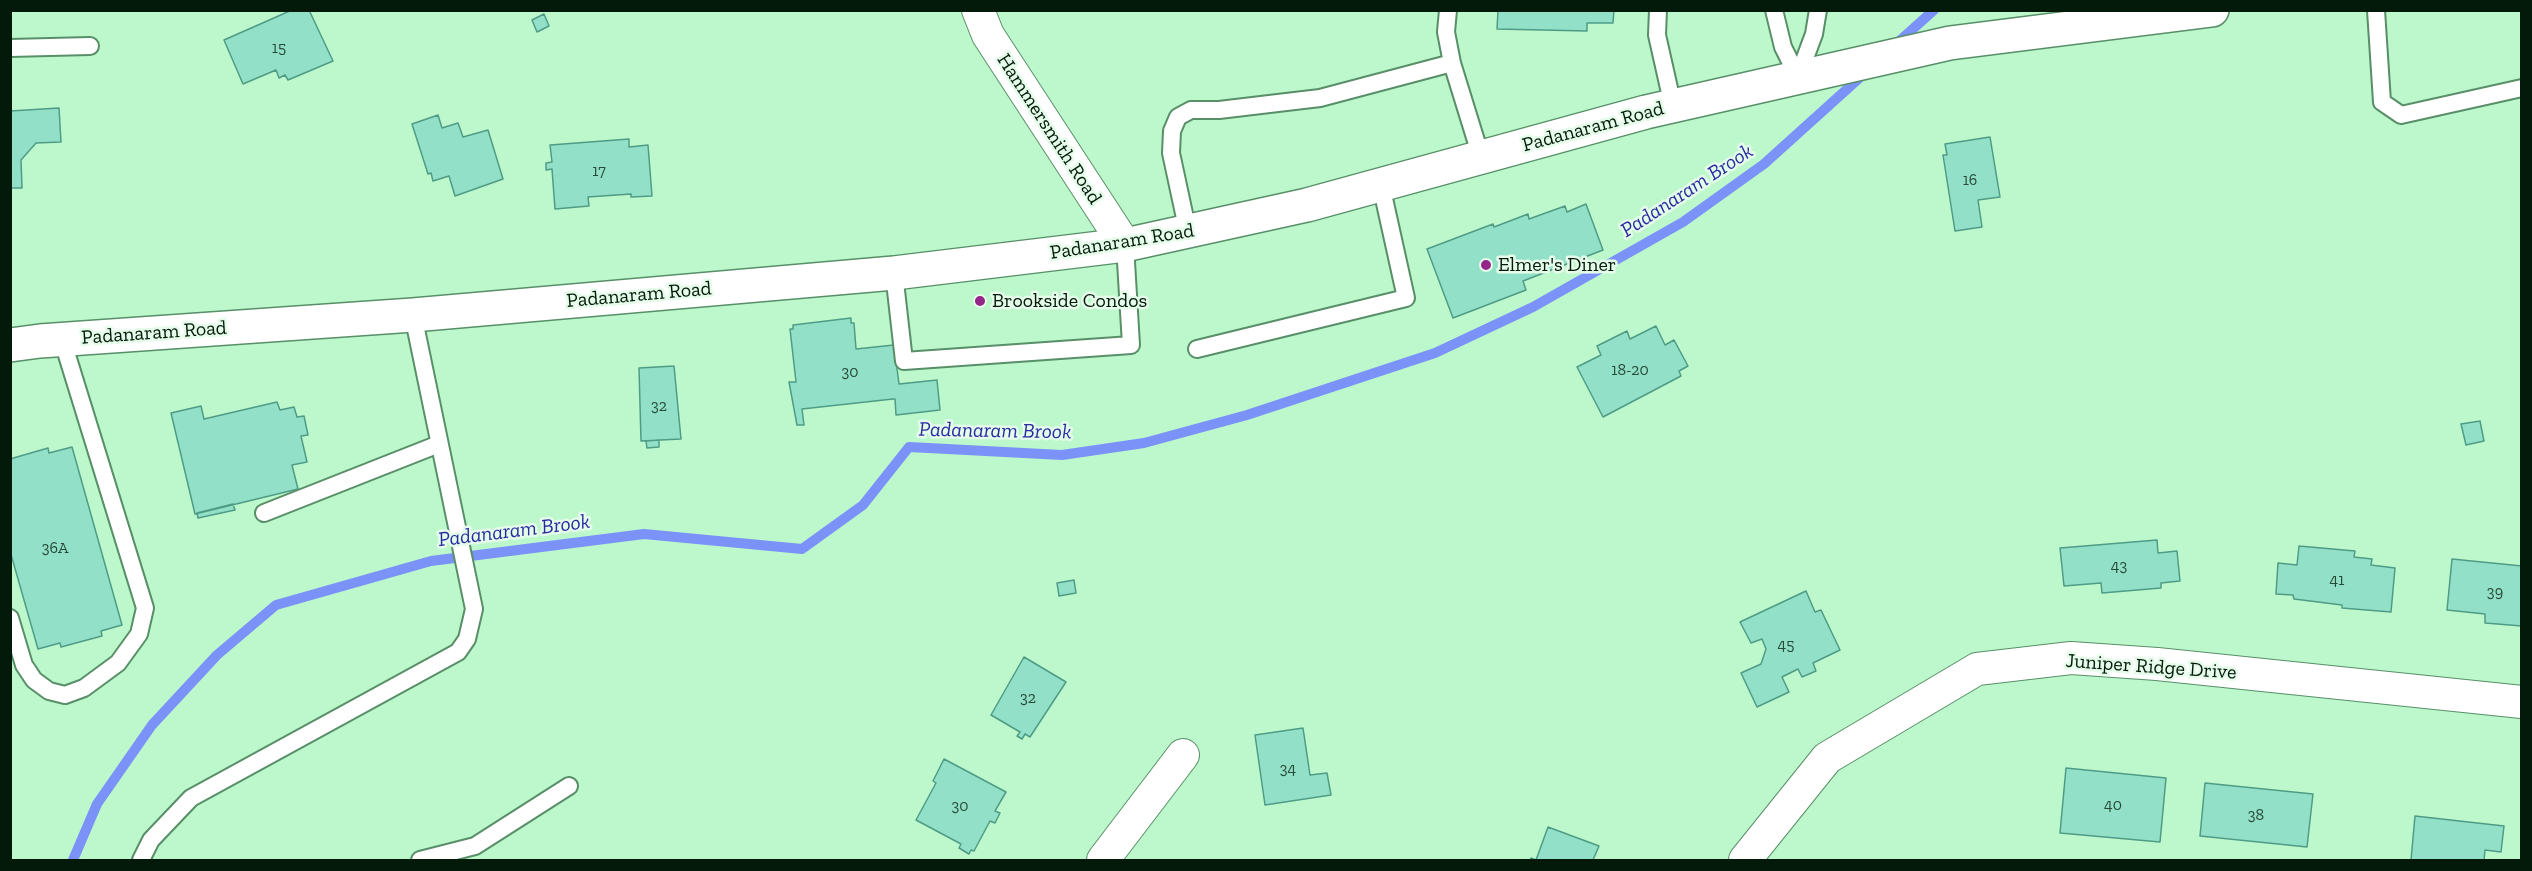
<!DOCTYPE html>
<html>
<head>
<meta charset="utf-8">
<style>
  body { margin:0 }
  #map { position:relative; width:2532px; height:871px; overflow:hidden; background:#bdf8cc; font-family:"Zilla Slab",serif }
  canvas { display:block }
  .frame { position:absolute; inset:0; border:12px solid #03190a; pointer-events:none }
</style>
</head>
<body>
<div id="map">
<canvas width="2532" height="871"></canvas>
<div class="frame"></div>
</div>
<script>
const g = document.querySelector('canvas').getContext('2d');
g.lineJoin = 'round';
const toPath = rows => new Path2D(rows.map(r => 'M' + r).join(''));
function stroke(path, color, width, dash) { g.strokeStyle = color; g.lineWidth = width; g.lineCap = dash ? 'butt' : 'round'; g.setLineDash(dash || []); g.stroke(path); }
function fill(path, color) { g.fillStyle = color; g.fill(path, 'evenodd'); }
function write(font, color, halo, rows, align = 'center') {
  g.font = font + ' "Zilla Slab",serif'; g.lineWidth = 5; g.setLineDash([]); g.textBaseline = 'middle'; g.strokeStyle = halo; g.fillStyle = color; for (const [text, x, y, turn = 0] of rows) {
    g.save(); g.translate(x, y); g.rotate((+turn || 0) * Math.PI / 180); g.textAlign = isNaN(turn) ? turn : align; if (halo) g.strokeText(text, 0, 0); g.fillText(text, 0, 0); g.restore();
  }
}
const stream = toPath([
  [1895,45,1934,10],
  [73,860,97,804,152,725,217,655,276,605,431,561,644,534,802,549,863,505,909,447,1062,455,1144,443,1247,415,1435,353,1533,307,1683,222,1764,164,1866,72]
]);
const building = toPath([
  [292,10,309,10,333,61,288,80,285,75,279,78,276,70,243,84,224,40,292,10],
  [1498,10,1614,10,1613,23,1587,23,1587,31,1497,29,1498,10],
  [544,14,549,26,537,32,532,20,544,14],
  [59,108,61,142,36,143,21,160,22,188,10,188,10,111,59,108],
  [438,115,442,128,458,123,463,137,488,130,503,179,455,196,449,176,433,181,431,173,428,174,412,124,438,115],
  [1990,137,2000,197,1978,200,1982,227,1955,231,1943,155,1947,155,1945,144,1990,137],
  [629,139,629,147,648,145,652,196,631,197,631,194,588,197,589,206,555,209,552,169,546,170,546,163,552,162,550,145,629,139],
  [1586,204,1603,250,1523,281,1526,290,1453,318,1427,249,1493,224,1494,227,1528,214,1529,219,1565,206,1567,212,1586,204],
  [851,318,851,323,854,323,856,349,894,345,899,384,937,380,940,410,896,415,895,399,893,399,802,409,804,425,797,425,789,382,796,382,790,329,793,329,793,325,851,318],
  [1656,326,1665,345,1674,340,1688,366,1679,371,1681,376,1603,417,1577,367,1601,355,1597,346,1627,331,1630,339,1656,326],
  [674,366,681,439,641,441,639,368,674,366],
  [277,402,280,410,294,407,297,417,304,416,308,435,301,436,307,462,292,465,298,489,195,514,171,413,201,406,204,419,277,402],
  [2480,421,2484,441,2466,445,2461,424,2480,421],
  [659,440,659,447,647,448,646,441,659,440],
  [72,447,122,625,101,631,102,636,61,647,60,643,38,649,10,551,10,459,48,448,49,453,72,447],
  [233,504,235,510,198,518,197,513,233,504],
  [2157,540,2158,553,2177,551,2180,581,2161,583,2161,588,2102,593,2101,583,2064,586,2060,548,2157,540],
  [2299,546,2355,551,2354,557,2372,559,2371,565,2395,568,2391,612,2342,608,2342,605,2294,599,2293,595,2276,594,2278,563,2297,565,2299,546],
  [2452,559,2522,566,2522,626,2485,623,2485,614,2447,610,2452,559],
  [1074,580,1076,593,1059,596,1057,583,1074,580],
  [1806,591,1815,612,1821,610,1840,650,1813,663,1816,671,1802,677,1798,669,1782,677,1789,692,1757,707,1741,673,1761,664,1766,649,1762,639,1751,643,1740,622,1806,591],
  [1024,657,1066,682,1030,737,1025,734,1022,739,1017,736,1020,732,991,715,1024,657],
  [1303,728,1310,775,1327,773,1331,795,1265,805,1255,735,1303,728],
  [944,759,1006,792,995,811,1000,813,995,823,990,821,974,851,971,850,969,854,959,848,961,844,916,820,936,783,933,781,944,759],
  [2066,768,2166,778,2160,842,2060,833,2066,768],
  [2205,783,2313,794,2307,847,2200,836,2205,783],
  [2415,816,2504,826,2501,852,2485,850,2484,860,2411,860,2415,816],
  [1548,827,1599,846,1593,860,1530,860,1531,858,1536,860,1548,827]
]);
const lane = toPath([
  [1448,10,1446,32,1452,63,1481,157],
  [1658,10,1657,35,1673,106],
  [1774,10,1783,47,1798,77],
  [2376,10,2382,102,2401,115,2522,88],
  [10,48,90,46],
  [1798,77,1814,34,1818,10],
  [1188,232,1171,153,1172,131,1178,117,1191,110,1219,110,1320,98,1452,63],
  [894,273,904,361,1131,345,1125,245],
  [1197,349,1406,298,1381,185],
  [264,513,439,444],
  [10,618,24,665,34,680,49,691,65,695,84,688,118,663,139,634,145,608,62,339],
  [141,860,151,840,191,798,458,652,467,639,474,609,413,315],
  [420,860,475,846,569,786]
]);
const street = toPath([
  [978,10,988,35,1125,245],
  [1103,860,1183,755],
  [1745,860,1827,758,1977,669,2071,658,2157,664,2522,702]
]);
const secondary = toPath([
  [10,345,40,341,413,315,894,273,1125,245,1307,205,1646,112,1950,43,2212,10]
]);
const markers = [
  [1486,265,6,"#942789"],
  [980,301,6,"#942789"]
];
const numberNames = [
  ["15",279,48],
  ["17",599,171],
  ["16",1970,180],
  ["18-20",1630,370],
  ["30",850,372],
  ["32",659,406],
  ["36A",55,548],
  ["43",2119,566],
  ["41",2337,580],
  ["39",2495,592],
  ["45",1786,645],
  ["32",1028,698],
  ["34",1288,769],
  ["40",2113,805],
  ["30",960,806],
  ["38",2256,815]
];
const streetNames = [
  ["Padanaram Road",1593,127,-15],
  ["Hammersmith Road",1049,129,57],
  ["Padanaram Road",1122,242,-9],
  ["Padanaram Road",639,295,-5],
  ["Padanaram Road",154,333,-4],
  ["Juniper Ridge Drive",2151,667,4]
];
const poiNames = [
  ["Elmer's Diner",1498,265],
  ["Brookside Condos",992,301]
];
const waterNames = [
  ["Padanaram Brook",1687,191,-33],
  ["Padanaram Brook",995,431,1],
  ["Padanaram Brook",514,531,-7]
];
stroke(stream, '#7b92f8', 10);
fill(building, '#92e0c7');
stroke(building, '#4f9c86', 1.5);
stroke(lane, '#588f68', 20);
stroke(street, '#588f68', 34);
stroke(secondary, '#588f68', 36);
stroke(lane, '#fff', 16);
stroke(street, '#fff', 32);
stroke(secondary, '#fff', 33);
for (const [x, y, r, color] of markers) { const dot = new Path2D(); dot.arc(x, y, r, 0, 2 * Math.PI); g.fillStyle = color; g.fill(dot); stroke(dot, '#e5fcea', 2); }
write('16px', '#274b39', null, numberNames);
write('20px', '#03190a', '#e5fcea', streetNames);
write('20px', '#03190a', '#e5fcea', poiNames, 'left');
write('italic 21px', '#282ca1', '#e5fcea', waterNames);
</script>
</body>
</html>
